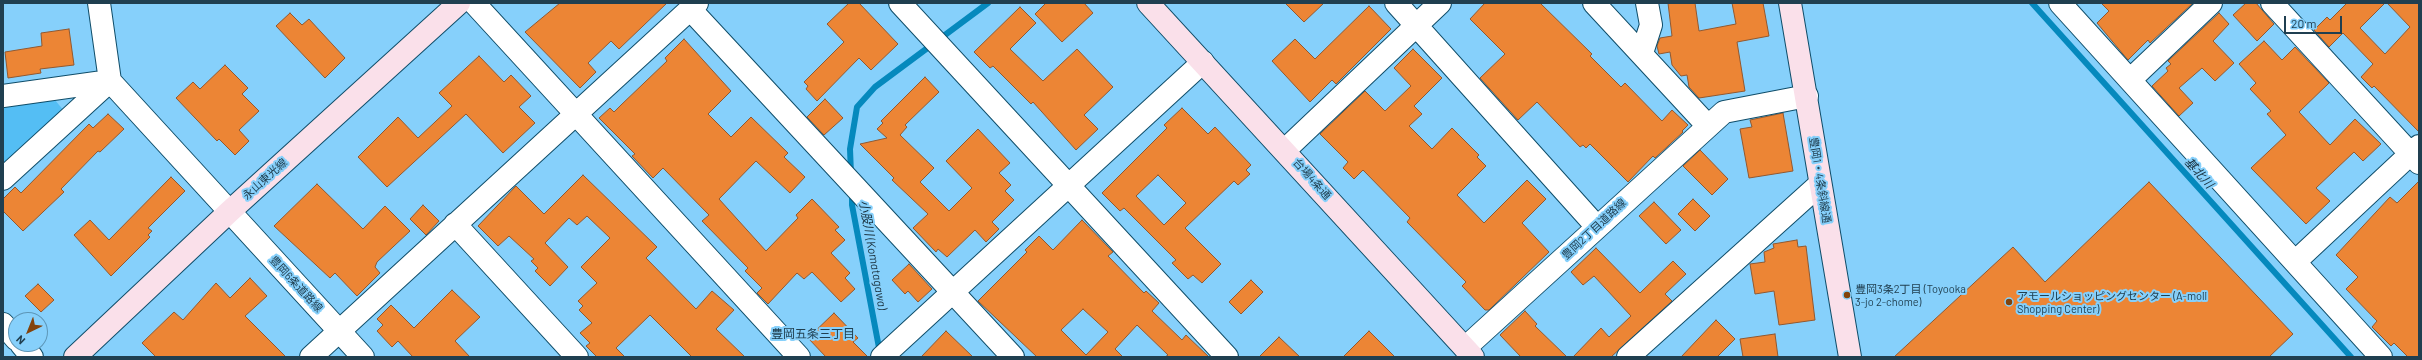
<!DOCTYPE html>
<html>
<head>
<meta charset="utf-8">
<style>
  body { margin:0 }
  #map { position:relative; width:2422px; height:360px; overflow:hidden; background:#86d0fb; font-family:Barlow,sans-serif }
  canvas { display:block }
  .frame { position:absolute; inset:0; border:4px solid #203f50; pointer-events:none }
  .north { position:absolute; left:8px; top:312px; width:40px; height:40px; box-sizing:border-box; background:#86d0fb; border:1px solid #5d96b7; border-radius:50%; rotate:223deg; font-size:11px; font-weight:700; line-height:16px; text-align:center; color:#203f50 }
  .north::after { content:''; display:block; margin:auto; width:14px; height:18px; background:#83430b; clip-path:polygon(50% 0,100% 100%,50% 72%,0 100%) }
  .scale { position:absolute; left:2284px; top:16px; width:58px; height:18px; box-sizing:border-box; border:2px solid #203f50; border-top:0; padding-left:5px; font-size:12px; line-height:14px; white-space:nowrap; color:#203f50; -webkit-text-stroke:3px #86d0fb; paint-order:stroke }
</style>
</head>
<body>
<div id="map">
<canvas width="2422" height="360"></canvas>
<div class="frame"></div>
<div class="north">N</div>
<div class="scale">20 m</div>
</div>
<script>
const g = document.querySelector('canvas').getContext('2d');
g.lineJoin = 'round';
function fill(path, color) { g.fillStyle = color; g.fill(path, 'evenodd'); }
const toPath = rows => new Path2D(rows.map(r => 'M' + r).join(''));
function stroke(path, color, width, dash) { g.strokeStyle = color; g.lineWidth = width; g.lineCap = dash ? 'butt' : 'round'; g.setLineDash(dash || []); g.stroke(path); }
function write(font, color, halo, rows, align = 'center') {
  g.font = font + ' Barlow,"Noto Sans JP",sans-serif'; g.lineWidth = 4; g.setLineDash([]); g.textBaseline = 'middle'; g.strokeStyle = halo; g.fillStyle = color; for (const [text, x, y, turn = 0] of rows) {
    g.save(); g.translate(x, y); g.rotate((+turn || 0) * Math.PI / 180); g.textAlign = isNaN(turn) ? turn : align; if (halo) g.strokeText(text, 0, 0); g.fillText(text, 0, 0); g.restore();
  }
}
const green = toPath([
  [55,100,64,111,3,167,3,107]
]);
const stream = toPath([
  [2032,3,2351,357],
  [851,174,850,149,857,107,875,87,988,3],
  [852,193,852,205,880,353]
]);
const building = toPath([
  [560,3,667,3,619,49,611,41,588,63,596,72,580,88,525,32,560,3],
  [849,3,859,3,898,44,871,70,859,58,817,101,806,89,808,86,804,82,844,42,827,24,849,3],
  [1046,3,1084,3,1093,13,1062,42,1035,14,1046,3],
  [1285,3,1324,3,1304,22,1285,3],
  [1485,3,1540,3,1592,54,1590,56,1621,87,1625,83,1662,121,1672,110,1688,125,1682,131,1683,132,1655,158,1653,156,1628,182,1590,144,1586,148,1583,145,1580,147,1537,102,1518,120,1480,78,1505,54,1470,19,1485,3],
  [1668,3,1695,3,1699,31,1736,24,1732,3,1763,3,1769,36,1737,42,1745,91,1699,98,1689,87,1687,75,1681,76,1672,65,1670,52,1659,54,1657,46,1660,38,1672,36,1668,3],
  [2101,3,2193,3,2150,43,2148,40,2128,60,2097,23,2109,11,2101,3],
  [2246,3,2256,3,2274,24,2257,41,2233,15,2246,3],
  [2347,3,2385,3,2360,28,2385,54,2410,27,2387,3,2419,3,2419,132,2374,86,2372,88,2361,77,2373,64,2343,33,2329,47,2314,30,2327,17,2330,20,2347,3],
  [1369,6,1391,29,1336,84,1332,80,1310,102,1272,61,1295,39,1315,59,1369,6],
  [1020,7,1036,23,1010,49,1043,81,1077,49,1113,87,1084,115,1098,129,1076,150,1033,102,1031,104,993,66,990,68,974,52,1020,7],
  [290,13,302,25,309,19,345,58,325,78,276,26,290,13],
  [2219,13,2229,24,2213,41,2234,63,2215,81,2202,68,2179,88,2193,103,2179,116,2152,86,2168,71,2166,68,2171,64,2168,61,2219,13],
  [69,29,74,65,40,69,41,73,8,78,5,52,42,46,41,33,69,29],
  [684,39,731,91,708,114,731,137,751,117,788,153,784,157,805,177,790,193,756,161,719,199,766,251,798,218,796,215,812,199,839,227,835,230,845,240,831,253,850,273,845,278,855,289,841,302,812,272,804,279,797,273,768,304,757,293,762,288,745,271,748,268,702,221,709,215,663,168,653,178,632,156,635,154,599,118,610,108,614,112,621,105,667,61,665,58,684,39],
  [2264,41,2282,60,2295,47,2329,83,2299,112,2330,145,2355,119,2381,144,2363,161,2354,152,2316,188,2330,201,2306,224,2251,168,2286,135,2267,114,2271,111,2250,89,2256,83,2239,64,2264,41],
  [1413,49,1442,78,1414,106,1422,114,1409,126,1432,149,1452,128,1479,155,1477,157,1486,166,1457,195,1484,223,1527,180,1546,199,1522,223,1549,252,1489,310,1485,310,1462,286,1466,282,1407,222,1410,218,1363,170,1354,179,1343,168,1348,162,1320,134,1365,91,1385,111,1411,86,1394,68,1413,49],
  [479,56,504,82,511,75,531,96,519,107,535,123,503,153,466,114,387,187,358,157,398,117,418,138,452,106,439,93,479,56],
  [225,65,248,88,242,94,259,111,239,130,249,141,235,155,219,139,217,141,176,98,193,82,200,89,225,65],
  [925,77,939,92,905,125,907,127,900,135,934,168,920,182,949,211,972,188,946,161,978,129,1010,163,999,173,1011,185,1005,191,1014,200,992,222,999,229,986,242,975,230,947,257,938,249,936,252,913,228,928,214,892,180,894,178,860,144,887,138,877,129,883,123,881,121,925,77],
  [825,99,843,118,824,135,807,117,825,99],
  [1182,108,1208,134,1215,127,1251,165,1246,170,1250,174,1238,185,1234,181,1185,228,1221,264,1202,283,1193,275,1188,279,1172,263,1176,260,1124,208,1120,211,1102,193,1167,128,1164,125,1182,108],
  [1158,175,1186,203,1164,225,1136,196,1158,175],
  [1783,113,1793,171,1749,178,1740,129,1752,127,1750,120,1783,113],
  [108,114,124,129,100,152,98,151,61,189,64,192,23,231,3,211,3,199,15,187,21,193,89,124,93,128,108,114],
  [1700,150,1728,179,1712,195,1683,166,1700,150],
  [583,175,657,247,646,258,696,309,712,291,734,310,716,329,745,357,692,357,650,315,616,348,625,357,597,357,586,346,590,343,580,333,592,323,579,310,583,306,578,301,597,283,581,267,610,238,587,216,577,225,569,218,545,243,568,267,550,286,535,271,538,268,531,261,534,259,509,236,498,246,478,226,516,186,544,214,583,175],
  [171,177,185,191,148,228,152,231,148,235,150,237,111,276,74,235,90,220,109,240,171,177],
  [2419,181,2419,357,2408,357,2394,343,2391,346,2372,327,2377,321,2346,289,2358,277,2336,255,2390,197,2397,203,2419,181],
  [2149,182,2293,334,2269,357,1894,357,2013,247,2045,282,2149,182],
  [317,184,363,229,385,206,410,231,377,262,375,267,380,273,357,296,335,273,330,278,274,226,317,184],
  [1693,199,1710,216,1695,231,1678,214,1693,199],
  [1654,202,1681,230,1666,244,1639,216,1654,202],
  [423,205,439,221,426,235,410,219,423,205],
  [1082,220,1113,252,1108,256,1144,293,1146,291,1159,303,1152,311,1182,340,1186,335,1209,357,1165,357,1168,355,1137,325,1115,349,1123,357,1037,357,978,301,1027,252,1025,250,1039,236,1053,250,1082,220],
  [1083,309,1108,332,1086,355,1061,330,1083,309],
  [1797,240,1798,247,1806,246,1815,320,1779,325,1774,291,1755,294,1750,264,1765,262,1764,252,1774,248,1773,244,1797,240],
  [1596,248,1640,293,1673,261,1686,274,1665,294,1672,301,1611,357,1573,357,1601,328,1609,337,1631,316,1594,276,1583,285,1571,272,1596,248],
  [909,264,932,289,918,302,908,291,905,294,892,280,909,264],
  [250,278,267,296,245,316,286,357,156,357,142,343,174,312,183,320,216,283,230,298,250,278],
  [1251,280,1263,292,1241,314,1229,302,1251,280],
  [38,284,54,300,41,312,25,296,38,284],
  [452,290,480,317,455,341,470,357,413,357,398,341,392,347,377,331,383,325,377,319,391,305,414,328,452,290],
  [1525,311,1537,324,1535,326,1567,357,1521,357,1500,335,1525,311],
  [834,313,858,338,853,342,868,357,826,357,808,338,834,313],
  [1716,320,1735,339,1717,357,1681,357,1716,320],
  [946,331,973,357,921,357,946,331],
  [1369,331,1395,357,1343,357,1369,331],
  [1775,334,1778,357,1743,357,1740,339,1775,334],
  [1279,337,1300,357,1259,357,1279,337]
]);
const street = toPath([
  [99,3,110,81,363,357],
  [474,3,799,357],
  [900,3,1227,357],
  [1396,3,1597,227],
  [1594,3,1707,125],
  [2060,3,2381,357],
  [2272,3,2419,163],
  [690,9,1013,357],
  [1642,53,1651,25,1647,3],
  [2130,80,2211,3],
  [3,96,110,81],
  [1285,150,1440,3],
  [3,179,110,81],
  [455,224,577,357],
  [2296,261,2419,146],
  [3,324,16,339],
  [21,344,32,357],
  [1465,348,1724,112,1807,96],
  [311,357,697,3],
  [882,357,1203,62],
  [1628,357,1820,184]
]);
const secondary = toPath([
  [1148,3,1473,357],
  [1790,3,1850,357],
  [75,357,229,212,459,3]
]);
const markers = [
  [1847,295,4,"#83430b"],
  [2009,302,4,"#83430b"]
];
const streetNames = [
  ["永山東光線",265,179,-42],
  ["台場4条通",1312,179,48],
  ["豊岡1・4条斜線通",1820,180,81],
  ["豊岡2丁目道路線",1594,229,-43],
  ["豊岡6条道路線",296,284,47]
];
const poiNames = [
  ["豊岡3条2丁目 (Toyooka",1855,289],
  ["3-jo 2-chome)",1855,302],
  ["アモールショッピングセンター (A-moll",2017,296],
  ["Shopping Center)",2017,309]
];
const waterNames = [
  ["基北川",2199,173,48],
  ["小股川 (Komatagawa)",873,255,80]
];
const neighbourhoodNames = [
  ["豊岡五条三丁目",813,334]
];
fill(green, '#54bef4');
stroke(stream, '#0589bd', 6);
fill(building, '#ec8535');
stroke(building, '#92582f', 1);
stroke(street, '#0f4d69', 24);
stroke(secondary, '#0f4d69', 24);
stroke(street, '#fff', 22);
stroke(secondary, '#fae0ea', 22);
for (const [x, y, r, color] of markers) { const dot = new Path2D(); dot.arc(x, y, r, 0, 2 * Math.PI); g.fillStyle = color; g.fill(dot); stroke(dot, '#86d0fb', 1.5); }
write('11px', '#203f50', '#86d0fb', streetNames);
write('11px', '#203f50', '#86d0fb', poiNames, 'left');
write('italic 12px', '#19303d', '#86d0fb', waterNames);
write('12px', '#203f50', '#86d0fb', neighbourhoodNames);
</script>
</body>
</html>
